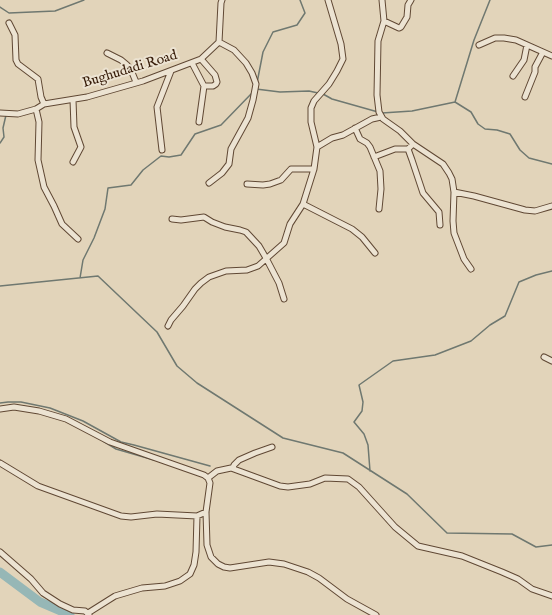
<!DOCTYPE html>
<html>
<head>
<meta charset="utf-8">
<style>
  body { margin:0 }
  canvas { display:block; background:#e2d4ba }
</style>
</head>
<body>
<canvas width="552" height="615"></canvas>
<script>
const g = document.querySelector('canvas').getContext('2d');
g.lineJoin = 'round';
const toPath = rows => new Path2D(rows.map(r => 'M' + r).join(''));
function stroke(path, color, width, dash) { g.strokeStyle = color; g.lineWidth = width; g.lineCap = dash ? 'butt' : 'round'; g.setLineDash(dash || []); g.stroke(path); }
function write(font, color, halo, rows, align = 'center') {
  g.font = font + ' "IM FELL English",serif'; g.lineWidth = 4; g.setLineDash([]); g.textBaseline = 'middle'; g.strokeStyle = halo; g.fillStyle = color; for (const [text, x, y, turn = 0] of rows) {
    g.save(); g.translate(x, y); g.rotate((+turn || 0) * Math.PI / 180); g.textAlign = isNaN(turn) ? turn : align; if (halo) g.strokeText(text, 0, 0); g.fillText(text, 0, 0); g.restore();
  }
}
const stream = toPath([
  [0,7,9,13,55,11,84,0],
  [257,83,263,52,273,32,297,25,305,13,300,0],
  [256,89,280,92,309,91,318,93],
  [323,94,332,99,378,112],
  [455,102,471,112,478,124,485,129,497,130,510,134,520,150,529,158,552,164],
  [382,113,412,111,455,102,474,40,490,0],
  [0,143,4,137,3,128,6,115],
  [80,278,83,260,94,238,105,209,108,188,131,185,143,170,161,156,169,157,181,155,195,134,221,125,252,93],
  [0,286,98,276,157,332,177,366,197,383,283,438,343,453,407,494,447,533,512,534,536,547,552,545],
  [0,403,8,402,21,402,50,408,83,421,121,442,134,445,210,466],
  [103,441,116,449,154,460],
  [370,471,368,445,364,434,354,422,362,411,363,402,359,385,393,361,435,355,471,341,490,325,505,316,519,282,536,275,552,271]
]);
const river = toPath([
  [0,572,40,602,70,615]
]);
const minor = toPath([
  [382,0,384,21,378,41,377,95,379,112,383,119,400,131,413,144,443,164,449,173,452,179,454,192,453,221,454,233,464,259,471,269],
  [384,21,399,28,401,27,407,17,408,5,411,0],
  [9,23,15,35,16,60,18,64,38,79,41,97,44,104],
  [479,45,495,38,504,38,516,40,552,56],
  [107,53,121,60,127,65,131,70,136,82],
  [201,59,215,75,217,82,216,84,213,86,204,86],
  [192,63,204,86,199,122],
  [513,76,524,60,527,45],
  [525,97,535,72,535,67,543,52],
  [36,109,39,122,38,160,44,187,54,206,62,224,78,239],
  [0,113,18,114,36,109,44,104,87,97,143,81,201,59,219,42,221,3,222,0],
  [355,128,360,139,367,143,370,147,380,171,381,189,379,209],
  [413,144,408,149,412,160,423,193,439,212,440,225],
  [317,147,332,138,343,135,372,119,381,117],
  [162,150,157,107,171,71],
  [374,157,395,149,408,149],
  [73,162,81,147,74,127,73,100],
  [209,183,222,173,229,164,231,149,248,118,253,100,256,84,252,73,246,63,234,50,219,42],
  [247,184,263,185,270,184,281,180,291,169,314,169],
  [454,192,474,196,525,210,535,211,552,206],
  [303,204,352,229,362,237,375,253],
  [172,219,181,220,204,217,212,222,225,227,240,230,246,232,259,246,266,258,279,283,284,299],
  [168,326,171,320,183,306,195,289,201,283,209,277,226,271,247,270,258,266,284,243,290,224,303,204,314,169,317,147,311,122,311,108,314,101,329,84,337,71,343,59,341,44,328,0],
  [544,357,552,361],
  [0,409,14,407,39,411,66,419,110,442,204,475,208,478,210,483,206,512,207,545,211,557,218,564,224,567,230,568,269,562,284,564,308,572,319,578,347,599,376,615],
  [0,463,38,486,121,516,131,517,157,514,197,516,206,512],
  [233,468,234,465,239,460,255,453,272,447],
  [208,478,217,471,231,468,280,486,288,487,310,484,325,478,348,479,359,487,395,527,418,546,462,556,502,572,518,579,532,589,552,596],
  [0,552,31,579,43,593,60,604,73,610,85,611,89,615],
  [88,613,115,596,142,588,165,586,180,581,190,574,194,565,196,552,197,516]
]);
const streetNames = [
  ["Bughudadi Road",130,70,-17]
];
stroke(stream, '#6f7870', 1.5);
stroke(river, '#96b7b6', 9);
stroke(minor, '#604834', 7);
stroke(minor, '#ece3d2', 5);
write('14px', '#351a07', '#ece3d2', streetNames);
</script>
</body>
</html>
